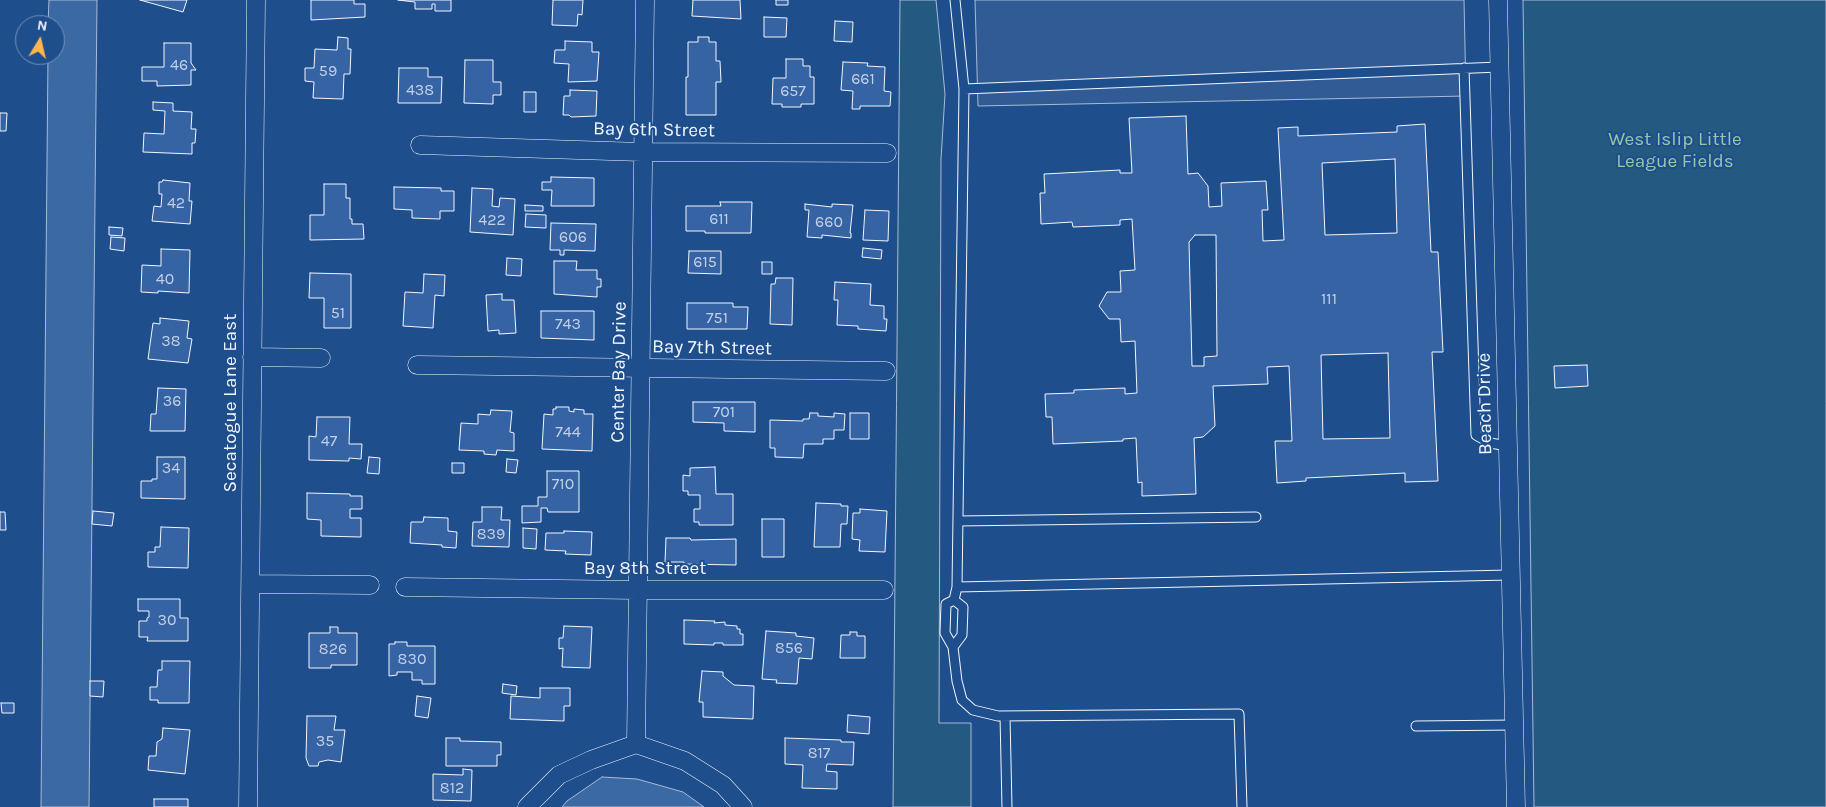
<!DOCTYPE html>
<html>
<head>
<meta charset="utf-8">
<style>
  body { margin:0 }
  #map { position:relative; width:1826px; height:807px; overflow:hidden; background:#1f4e8c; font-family:Karla,sans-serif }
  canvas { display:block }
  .north { position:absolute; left:15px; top:15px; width:50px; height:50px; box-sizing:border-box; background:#1f4e8c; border:1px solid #7391ba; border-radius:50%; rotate:9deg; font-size:14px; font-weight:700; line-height:20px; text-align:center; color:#f2f6ff }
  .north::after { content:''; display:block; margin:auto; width:18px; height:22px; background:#ffb74d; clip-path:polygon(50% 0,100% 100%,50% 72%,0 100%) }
</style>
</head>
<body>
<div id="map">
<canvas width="1826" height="807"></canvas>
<div class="north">N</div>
</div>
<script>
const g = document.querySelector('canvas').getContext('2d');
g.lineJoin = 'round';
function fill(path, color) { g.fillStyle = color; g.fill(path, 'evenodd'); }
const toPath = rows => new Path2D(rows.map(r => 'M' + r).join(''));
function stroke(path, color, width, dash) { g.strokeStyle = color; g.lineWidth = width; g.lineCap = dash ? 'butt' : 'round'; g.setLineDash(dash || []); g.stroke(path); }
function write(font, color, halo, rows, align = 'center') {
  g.font = font + ' Karla,sans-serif'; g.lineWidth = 4; g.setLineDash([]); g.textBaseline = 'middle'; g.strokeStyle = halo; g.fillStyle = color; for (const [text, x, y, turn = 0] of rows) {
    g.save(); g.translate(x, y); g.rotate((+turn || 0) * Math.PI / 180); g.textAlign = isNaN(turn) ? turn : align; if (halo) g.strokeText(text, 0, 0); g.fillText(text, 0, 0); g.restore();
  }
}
const green = toPath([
  [900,0,936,0,945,94,941,159,939,723,971,723,971,807,893,807,900,0],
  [1523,0,1826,0,1826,807,1534,807,1523,0]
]);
const parking = toPath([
  [975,0,1464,0,1466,96,978,106,975,0]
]);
const water = toPath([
  [49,0,97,0,89,807,41,807,48,55,55,55,55,25,48,25,49,0],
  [602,777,637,779,683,792,704,807,562,807,567,801,602,777]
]);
const building = toPath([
  [140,0,187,0,183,12,140,0],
  [311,0,354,0,354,4,365,4,365,17,311,20,311,0],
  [398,0,451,0,451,11,435,11,435,4,432,4,432,9,415,9,415,2,398,0],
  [553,0,583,0,582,15,578,14,577,26,552,25,553,0],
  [693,0,740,0,741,19,692,16,693,0],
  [776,0,788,0,788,5,776,5,776,0],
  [764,17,787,18,786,37,764,37,764,17],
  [835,21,853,22,852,42,834,41,835,21],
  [338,37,348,38,348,49,351,49,350,74,344,74,343,99,313,98,314,82,305,81,305,68,314,68,315,49,337,50,338,37],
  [698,37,709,37,709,42,716,42,716,61,720,61,721,82,716,82,716,115,686,115,686,77,688,77,688,42,698,42,698,37],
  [565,41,592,42,592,52,599,52,597,81,568,82,569,64,554,63,555,50,565,50,565,41],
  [164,43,191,43,191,63,196,70,191,70,191,85,157,86,157,81,142,81,142,67,164,67,164,43],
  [786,59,803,59,803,66,810,66,810,77,814,77,814,104,801,104,801,107,782,107,782,104,772,104,773,78,786,78,786,59],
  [465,60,493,60,493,82,501,82,501,95,493,95,493,104,464,103,465,60],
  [843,62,868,63,867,66,885,67,884,91,891,92,890,106,860,106,860,109,852,109,853,91,841,90,843,62],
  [399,68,428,68,428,77,442,77,441,103,398,103,399,68],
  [570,90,597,91,596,116,571,117,569,115,563,115,564,96,570,96,570,90],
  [524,92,536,92,536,112,524,112,524,92],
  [153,102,173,103,173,111,192,112,191,129,196,129,195,143,192,143,192,154,143,152,144,133,164,134,165,111,153,110,153,102],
  [0,113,7,113,6,131,0,131,0,113],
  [1186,116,1188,174,1198,173,1208,186,1209,207,1222,206,1221,183,1266,181,1268,210,1262,210,1263,241,1284,240,1278,128,1298,127,1298,136,1397,132,1397,126,1425,124,1431,252,1438,252,1443,352,1432,352,1438,481,1405,482,1405,473,1306,478,1306,481,1277,483,1275,441,1292,441,1289,366,1267,367,1268,384,1213,386,1215,426,1203,437,1194,438,1196,494,1142,496,1142,482,1138,483,1136,438,1123,439,1123,441,1053,444,1052,417,1046,417,1045,394,1074,393,1074,390,1125,388,1125,394,1137,393,1135,341,1121,342,1120,319,1109,319,1099,306,1107,292,1121,292,1120,271,1135,270,1132,219,1120,220,1120,225,1073,227,1072,222,1041,224,1040,193,1045,193,1044,174,1120,170,1120,173,1132,173,1129,118,1186,116],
  [1395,159,1397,233,1325,235,1322,163,1395,159],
  [1195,235,1216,235,1217,356,1204,357,1204,366,1192,366,1189,242,1195,235],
  [1388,353,1390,438,1323,439,1321,355,1388,353],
  [551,177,594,178,594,206,551,206,552,190,542,190,542,182,551,182,551,177],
  [163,180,190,183,189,201,192,201,190,224,152,221,154,206,161,207,162,194,159,194,159,182,162,182,163,180],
  [324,184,346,184,346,198,350,198,350,219,352,219,352,224,363,224,364,239,310,240,310,215,324,215,324,184],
  [394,187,441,188,441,191,454,191,454,211,440,211,440,219,412,218,412,210,394,209,394,187],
  [472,188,493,189,492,206,499,207,500,198,515,199,513,235,470,232,472,188],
  [720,202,752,202,751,233,705,233,705,231,686,231,686,206,721,206,720,202],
  [805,204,832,207,832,204,853,205,850,233,851,233,851,238,822,235,822,238,807,237,809,210,805,210,805,204],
  [525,205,543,206,543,211,525,211,525,205],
  [865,210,889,211,888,241,863,240,865,210],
  [526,214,546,215,546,228,525,227,526,214],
  [551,223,596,224,595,251,564,250,564,255,560,255,560,250,550,250,551,223],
  [109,227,123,228,122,236,109,235,109,227],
  [111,237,125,238,124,251,110,249,111,237],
  [863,248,882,250,881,259,862,257,863,248],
  [161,249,190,250,189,293,158,291,158,293,141,292,142,265,161,266,161,249],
  [689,251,721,251,721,274,688,273,689,251],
  [507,258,522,259,521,276,506,275,507,258],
  [554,261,577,261,576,270,597,270,597,279,601,279,601,287,597,287,597,297,554,294,554,261],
  [762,262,772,262,772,274,762,274,762,262],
  [310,273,351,274,351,328,324,328,324,298,309,298,310,273],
  [424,274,445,275,444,296,435,295,433,328,403,326,405,292,423,293,424,274],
  [776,278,793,278,792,325,770,324,771,284,775,284,776,278],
  [835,282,871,284,870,305,884,306,884,319,887,319,886,331,858,329,858,326,837,325,838,300,834,300,835,282],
  [502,294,502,300,514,300,516,333,499,334,499,330,488,331,486,295,502,294],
  [687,303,733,303,733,307,748,307,747,329,687,329,687,303],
  [541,311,594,311,594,340,541,338,541,311],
  [160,318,189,321,187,338,192,339,188,363,148,359,153,323,160,324,160,318],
  [1587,365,1588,386,1555,388,1554,366,1587,365],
  [158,388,186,389,185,431,150,431,151,414,156,414,158,388],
  [693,402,755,402,755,432,724,431,724,423,693,422,693,402],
  [556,407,569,407,569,411,574,412,574,409,584,410,584,414,593,414,592,451,542,449,544,414,553,415,553,409,556,409,556,407],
  [491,410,512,411,510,432,514,433,514,451,497,450,496,455,484,454,484,451,459,450,461,423,478,424,478,414,490,415,491,410],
  [810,413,818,413,818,416,834,417,834,413,845,414,844,430,834,430,834,439,823,439,823,444,804,444,803,458,775,457,775,448,770,448,770,420,803,421,803,419,809,419,810,413],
  [850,413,869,413,869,439,850,439,850,413],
  [317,417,350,417,349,444,362,444,361,459,349,458,349,461,309,460,309,436,316,437,317,417],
  [157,457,185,457,185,499,141,498,141,481,152,481,152,479,157,479,157,457],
  [369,457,380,458,379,474,367,473,369,457],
  [507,459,518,460,516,473,506,472,507,459],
  [452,463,464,463,464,473,452,473,452,463],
  [715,467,716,494,733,494,733,525,699,525,699,522,694,522,694,509,700,509,700,495,688,495,688,491,683,491,683,475,690,476,690,468,715,467],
  [547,471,579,471,579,512,548,512,547,508,541,508,541,522,522,523,522,506,538,506,538,497,547,497,547,471],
  [307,493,350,494,350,496,362,496,362,509,350,509,350,518,361,518,361,537,321,536,321,520,307,519,307,493],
  [816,503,841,504,841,506,848,506,847,524,841,524,840,547,814,547,816,503],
  [482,507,502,507,501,520,510,520,509,547,472,546,473,522,482,522,482,507],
  [860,509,887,511,885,552,859,551,860,540,852,539,853,513,860,513,860,509],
  [93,511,114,513,112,526,92,524,93,511],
  [0,512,5,512,6,530,0,530,0,512],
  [424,517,448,518,448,531,457,532,456,548,442,547,442,545,410,543,411,522,423,522,424,517],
  [762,519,784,519,784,557,762,557,762,519],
  [161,527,189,528,188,568,148,567,148,552,155,552,155,547,160,547,161,527],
  [523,528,537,529,536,549,523,548,523,528],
  [564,531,592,532,591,555,565,554,566,551,545,550,546,533,564,533,564,531],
  [666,538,690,538,691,540,736,539,736,565,684,564,684,562,665,562,666,538],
  [138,599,180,599,180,618,188,618,188,641,147,641,148,637,139,637,139,621,147,621,147,618,149,617,149,611,138,611,138,599],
  [684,620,715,621,714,623,725,622,725,625,737,626,737,629,740,629,740,634,743,634,743,645,723,645,723,643,714,643,714,645,684,644,684,620],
  [564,626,592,627,590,668,562,667,563,648,559,649,559,638,563,638,564,626],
  [330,627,338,627,338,633,357,633,357,665,331,665,331,668,309,668,309,633,330,633,330,627],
  [766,631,796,633,796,636,814,638,812,659,799,658,797,684,776,683,777,680,762,679,766,631],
  [850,632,857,632,857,636,865,636,865,658,840,658,841,635,850,635,850,632],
  [395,642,407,642,407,646,435,646,435,684,422,684,422,680,412,680,412,672,397,672,397,675,389,676,389,644,395,644,395,642],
  [162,661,190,661,189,703,158,703,158,700,150,700,150,687,157,687,158,670,162,670,162,661],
  [702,671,723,672,723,676,734,685,754,686,753,719,703,717,703,702,699,702,702,671],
  [90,681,104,681,103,697,90,696,90,681],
  [503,684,517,686,516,695,502,693,503,684],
  [540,688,570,688,570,706,564,706,564,721,510,719,511,696,540,698,540,688],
  [417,696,431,698,428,718,415,716,417,696],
  [1,703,14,703,14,713,2,713,1,703],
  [848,715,870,717,869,734,847,732,848,715],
  [307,716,336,716,334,730,345,730,341,762,328,760,319,762,318,766,309,766,306,758,307,716],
  [163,728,190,730,185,774,148,770,149,756,156,756,157,742,162,739,163,728],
  [446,738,460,738,460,741,501,742,501,755,497,755,497,766,446,766,446,738],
  [785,738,841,740,841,742,854,742,853,765,827,764,826,771,837,772,837,789,802,788,803,765,785,764,785,738],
  [463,769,472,770,471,801,433,800,433,774,463,775,463,769],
  [154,799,188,799,188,807,154,807,154,799]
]);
const service = toPath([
  [955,0,964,89,957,587,1510,575],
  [1464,68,1476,435,1490,443,1508,446],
  [964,89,1499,67],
  [958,521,1256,517],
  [954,600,963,607,962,635,953,647,945,633,946,604,954,600,957,587],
  [953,647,957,681,962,700,973,710,998,716,1239,714,1242,807],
  [1005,716,1007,807],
  [1416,726,1515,725]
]);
const minor = toPath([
  [1498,0,1516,807],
  [420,145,642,152,887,153],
  [252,357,321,358],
  [417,365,886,371],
  [251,584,370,585],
  [405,587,637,590,884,590],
  [636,744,645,0],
  [636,744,685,761,723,785,743,807],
  [248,807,256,0],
  [527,807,559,775,591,760,636,744]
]);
const numberNames = [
  ["46",179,65],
  ["59",328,71],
  ["661",863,79],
  ["438",420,90],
  ["657",793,91],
  ["42",176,203],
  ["611",719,219],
  ["422",492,220],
  ["660",829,222],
  ["606",573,237],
  ["615",705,262],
  ["40",165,279],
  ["111",1329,299],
  ["51",338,313],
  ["751",717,318],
  ["743",568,324],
  ["38",171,341],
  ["36",172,401],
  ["701",724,412],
  ["744",568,432],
  ["47",329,441],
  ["34",171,468],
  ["710",563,484],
  ["839",491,534],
  ["30",167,620],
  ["856",789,648],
  ["826",333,649],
  ["830",412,659],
  ["35",325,741],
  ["817",819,753],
  ["812",452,788]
];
const streetNames = [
  ["Bay 6th Street",654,130,1],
  ["Bay 7th Street",712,348,1],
  ["Center Bay Drive",619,372,-89],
  ["Secatogue Lane East",231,403,-90],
  ["Beach Drive",1485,404,-91],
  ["Bay 8th Street",645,569]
];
const parkNames = [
  ["West Islip Little",1675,140],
  ["League Fields",1675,162]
];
fill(green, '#245a82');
stroke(green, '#a8bbd7', 1);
fill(parking, '#305b95');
stroke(parking, '#a8bbd7', 1);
fill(water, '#3b69a3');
stroke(water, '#a8bbd7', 1);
fill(building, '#3563a3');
stroke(building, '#f2f6ff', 1);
stroke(service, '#f2f6ff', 11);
stroke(minor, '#f2f6ff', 19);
stroke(service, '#1f4e8c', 9);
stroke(minor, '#1f4e8c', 18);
write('16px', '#c3d1e8', null, numberNames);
write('19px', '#f2f6ff', '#1f4e8c', streetNames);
write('19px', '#97c8a6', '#1f4e8c', parkNames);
</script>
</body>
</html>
